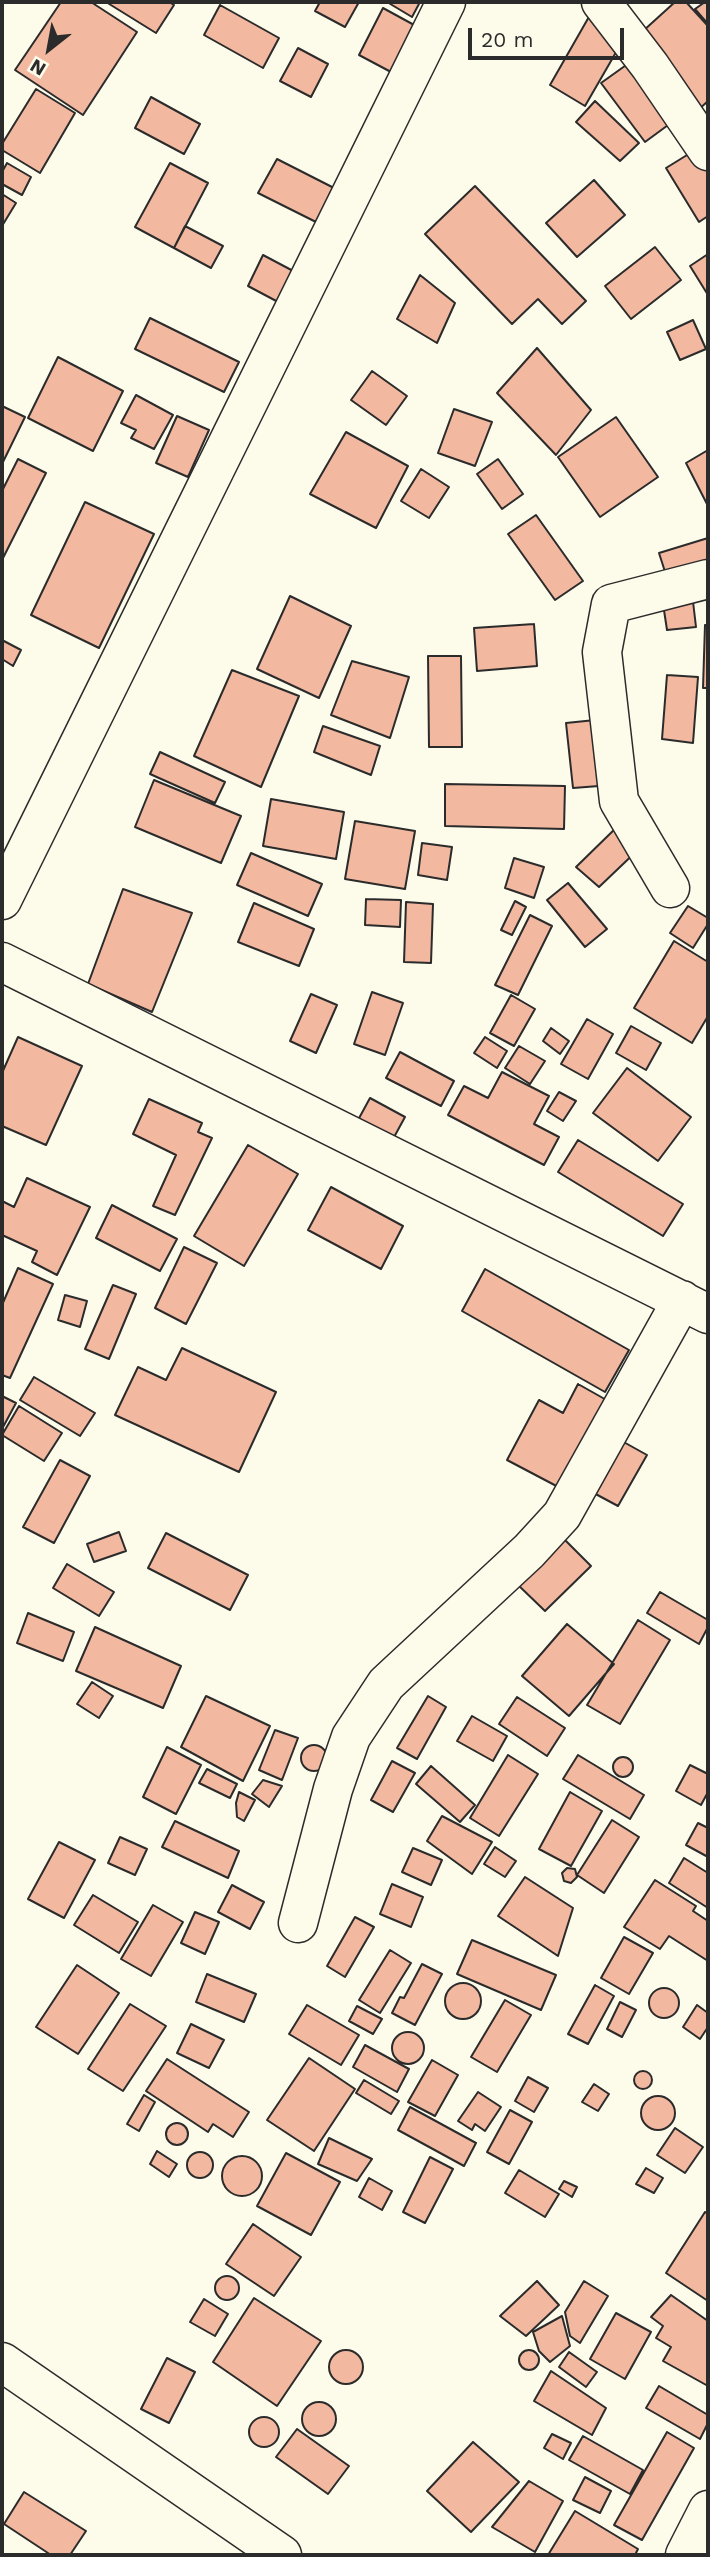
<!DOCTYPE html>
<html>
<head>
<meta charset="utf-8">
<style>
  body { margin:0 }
  #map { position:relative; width:710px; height:2557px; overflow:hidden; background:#fdfbea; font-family:"Work Sans",sans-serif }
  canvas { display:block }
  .frame { position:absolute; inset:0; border:4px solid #2b2b2b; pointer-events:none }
  .north { position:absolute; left:14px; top:14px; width:70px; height:70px; -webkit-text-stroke:5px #fdfbea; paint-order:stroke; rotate:211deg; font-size:19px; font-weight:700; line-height:28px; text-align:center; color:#2b2b2b }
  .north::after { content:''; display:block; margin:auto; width:24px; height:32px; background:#2b2b2b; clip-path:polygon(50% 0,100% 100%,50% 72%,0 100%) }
  .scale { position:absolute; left:468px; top:28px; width:156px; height:32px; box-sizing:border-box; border:4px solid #2b2b2b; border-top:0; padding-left:9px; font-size:21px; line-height:24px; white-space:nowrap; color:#2b2b2b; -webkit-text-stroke:5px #fdfbea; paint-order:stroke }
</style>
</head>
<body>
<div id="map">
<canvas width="710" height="2557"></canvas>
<div class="frame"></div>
<div class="north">N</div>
<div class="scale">20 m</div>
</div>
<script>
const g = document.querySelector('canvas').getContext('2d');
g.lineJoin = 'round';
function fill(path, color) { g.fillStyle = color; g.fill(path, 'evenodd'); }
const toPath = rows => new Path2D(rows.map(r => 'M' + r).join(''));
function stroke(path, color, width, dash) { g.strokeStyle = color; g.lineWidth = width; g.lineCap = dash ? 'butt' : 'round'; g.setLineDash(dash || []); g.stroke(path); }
const building = toPath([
  [61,2,91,2,137,32,83,115,15,70,61,2],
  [106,2,169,2,174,5,156,33,106,2],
  [320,2,359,2,345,27,315,11,320,2],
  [387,2,420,2,412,17,387,2],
  [675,2,686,2,708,26,708,101,697,111,632,41,675,2],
  [705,2,708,2,708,24,695,9,705,2],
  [220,5,279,38,263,68,204,35,220,5],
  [383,8,416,26,391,72,359,55,383,8],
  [590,15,626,35,585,106,550,85,590,15],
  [298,48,328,64,311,97,280,81,298,48],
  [636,58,679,117,645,142,601,83,636,58],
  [36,89,75,113,40,173,2,150,2,144,36,89],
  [151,97,200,124,184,154,135,128,151,97],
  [595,101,639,143,620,161,576,122,595,101],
  [700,147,708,161,708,216,699,222,666,168,700,147],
  [277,159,334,188,316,222,258,193,277,159],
  [7,163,31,177,22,195,2,184,2,172,7,163],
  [170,163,208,183,174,248,135,227,170,163],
  [594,180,625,215,577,257,546,223,594,180],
  [475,186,586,301,562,324,538,299,512,324,425,234,475,186],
  [2,194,16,203,2,226,2,194],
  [185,226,223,246,211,268,174,248,185,226],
  [655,247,681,280,631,319,605,286,655,247],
  [708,254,708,295,690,266,708,254],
  [263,255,297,273,280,303,248,286,263,255],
  [420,275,455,303,437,343,397,319,420,275],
  [150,318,239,362,224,392,135,349,150,318],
  [693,320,706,349,680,360,667,332,693,320],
  [537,348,591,410,556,455,497,393,537,348],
  [58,357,123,391,93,451,28,418,58,357],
  [372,371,407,396,386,425,351,400,372,371],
  [136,395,173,415,154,449,131,438,136,430,121,423,136,395],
  [2,406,25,417,2,464,2,406],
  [454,409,492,422,475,466,438,453,454,409],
  [177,416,209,430,188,477,156,463,177,416],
  [616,417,658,477,600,517,558,457,616,417],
  [346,432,408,466,376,528,310,494,346,432],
  [708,450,708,506,686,463,708,450],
  [18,459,46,473,2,560,2,491,18,459],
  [498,459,523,494,502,509,477,474,498,459],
  [421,469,449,487,429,518,401,501,421,469],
  [85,502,154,534,99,648,31,615,85,502],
  [536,515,583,581,555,600,508,534,536,515],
  [708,538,708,566,667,578,659,553,708,538],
  [692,593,696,627,667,630,662,597,692,593],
  [290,596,351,626,319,698,257,669,290,596],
  [534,624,537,666,477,671,474,628,534,624],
  [705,625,708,625,708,688,703,688,705,625],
  [2,640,21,650,13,666,2,659,2,640],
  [428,656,461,656,462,747,429,747,428,656],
  [352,661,409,677,390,738,331,715,352,661],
  [232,670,299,696,261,787,194,756,232,670],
  [667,675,698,677,693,743,662,739,667,675],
  [605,719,612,785,573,788,566,723,605,719],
  [323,726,380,746,371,775,314,752,323,726],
  [160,752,225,782,215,803,150,774,160,752],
  [154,780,241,816,221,863,135,827,154,780],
  [445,784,565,786,564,829,445,826,445,784],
  [271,799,344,812,336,859,263,846,271,799],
  [355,821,415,831,405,889,345,879,355,821],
  [620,824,643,845,599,887,576,867,620,824],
  [422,843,452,847,447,880,418,875,422,843],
  [251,853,322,884,308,916,237,885,251,853],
  [514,858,544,867,534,898,505,888,514,858],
  [568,883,607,929,585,947,547,900,568,883],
  [123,889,192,913,152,1012,88,984,123,889],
  [366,899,401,900,400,927,365,925,366,899],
  [515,901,526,907,512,935,501,930,515,901],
  [406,902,433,904,431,963,404,962,406,902],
  [254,903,314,929,299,966,238,942,254,903],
  [688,906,708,918,708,924,693,948,670,933,688,906],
  [530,915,552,926,518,995,495,985,530,915],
  [674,941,708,962,708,1016,692,1043,634,1008,674,941],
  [372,992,403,1003,385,1055,354,1044,372,992],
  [311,994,337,1005,316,1053,290,1041,311,994],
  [511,995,535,1009,514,1046,490,1033,511,995],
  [587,1019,613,1034,588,1079,561,1064,587,1019],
  [631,1026,661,1043,646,1070,616,1053,631,1026],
  [551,1028,569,1041,560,1054,543,1041,551,1028],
  [18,1037,82,1066,46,1145,2,1126,2,1073,18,1037],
  [485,1037,507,1051,497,1068,474,1053,485,1037],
  [519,1046,545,1061,530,1084,505,1068,519,1046],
  [400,1052,454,1081,441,1106,386,1078,400,1052],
  [627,1068,691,1117,658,1161,593,1113,627,1068],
  [502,1072,549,1096,534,1124,559,1137,544,1165,448,1115,464,1086,488,1098,502,1072],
  [559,1092,576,1101,563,1121,547,1111,559,1092],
  [370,1098,405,1117,387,1150,352,1131,370,1098],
  [149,1099,202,1123,198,1132,212,1138,175,1215,153,1206,176,1155,133,1134,149,1099],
  [578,1140,683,1204,663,1236,558,1172,578,1140],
  [248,1145,298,1174,244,1266,194,1236,248,1145],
  [27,1178,90,1207,57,1275,32,1262,37,1251,2,1235,2,1201,14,1207,27,1178],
  [331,1187,403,1226,381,1269,308,1230,331,1187],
  [112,1205,177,1239,160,1271,96,1238,112,1205],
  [184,1247,217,1263,186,1324,155,1308,184,1247],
  [18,1268,53,1284,10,1378,2,1375,2,1305,18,1268],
  [485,1269,629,1350,605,1392,462,1311,485,1269],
  [113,1285,136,1294,109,1359,85,1349,113,1285],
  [65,1295,87,1301,80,1327,58,1320,65,1295],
  [182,1348,276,1392,239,1472,115,1415,138,1367,166,1380,182,1348],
  [34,1377,95,1413,80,1436,20,1400,34,1377],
  [578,1384,610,1402,564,1490,507,1460,539,1400,563,1413,578,1384],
  [2,1396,16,1403,2,1429,2,1396],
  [19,1406,62,1433,44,1461,2,1435,19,1406],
  [620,1440,647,1455,618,1506,590,1491,620,1440],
  [60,1460,90,1476,54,1543,23,1527,60,1460],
  [119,1532,126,1551,94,1562,87,1544,119,1532],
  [166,1533,248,1575,230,1610,148,1568,166,1533],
  [562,1537,591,1566,545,1611,516,1583,562,1537],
  [67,1564,114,1592,99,1616,53,1588,67,1564],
  [660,1592,708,1620,708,1627,699,1644,647,1613,660,1592],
  [28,1613,74,1632,63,1661,17,1643,28,1613],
  [638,1620,670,1640,620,1724,587,1705,638,1620],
  [567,1624,614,1664,569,1716,522,1676,567,1624],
  [95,1627,181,1666,163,1708,76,1671,95,1627],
  [92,1682,113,1696,99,1718,77,1704,92,1682],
  [206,1696,270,1726,243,1781,181,1747,206,1696],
  [428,1696,446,1707,417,1759,397,1748,428,1696],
  [517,1697,565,1728,547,1756,499,1724,517,1697],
  [472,1716,507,1736,493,1761,457,1741,472,1716],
  [275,1730,298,1738,282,1780,259,1770,275,1730],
  '301 1758a13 13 0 1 1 26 0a13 13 0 1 1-26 0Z',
  [167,1747,201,1765,176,1814,143,1797,167,1747],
  [508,1755,538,1774,499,1836,470,1818,508,1755],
  [578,1755,644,1795,630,1819,563,1779,578,1755],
  '613 1767a10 10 0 1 1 20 0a10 10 0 1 1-20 0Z',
  [392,1761,415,1773,393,1812,371,1800,392,1761],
  [690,1765,708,1774,708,1792,701,1805,676,1791,690,1765],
  [431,1766,475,1805,460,1822,416,1784,431,1766],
  [207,1769,237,1784,230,1798,199,1783,207,1769],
  [263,1780,282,1786,269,1807,252,1794,263,1780],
  [239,1792,255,1800,244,1821,237,1817,236,1803,239,1792],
  [570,1792,602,1811,571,1866,539,1849,570,1792],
  [442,1816,492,1842,472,1874,427,1841,442,1816],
  [612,1820,639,1837,604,1893,577,1875,612,1820],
  [175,1821,239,1851,228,1878,162,1847,175,1821],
  [698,1823,708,1828,708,1857,686,1845,698,1823],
  [120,1837,147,1849,135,1875,108,1863,120,1837],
  [59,1842,95,1860,64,1918,28,1899,59,1842],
  [495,1847,516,1861,505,1877,484,1864,495,1847],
  [413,1848,442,1860,431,1885,402,1872,413,1848],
  [684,1858,708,1873,708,1908,669,1883,684,1858],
  [567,1868,575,1869,577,1877,571,1883,564,1881,562,1873,567,1868],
  [525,1877,573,1908,558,1956,498,1916,525,1877],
  [655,1880,696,1906,693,1911,708,1921,708,1961,669,1936,660,1949,624,1927,655,1880],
  [392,1884,423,1897,411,1927,380,1914,392,1884],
  [232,1885,264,1902,250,1929,218,1912,232,1885],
  [93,1895,138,1922,119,1953,74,1925,93,1895],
  [153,1905,183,1922,151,1976,121,1959,153,1905],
  [195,1912,219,1922,205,1954,181,1943,195,1912],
  [355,1917,374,1927,345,1977,327,1966,355,1917],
  [624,1937,653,1953,629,1994,601,1978,624,1937],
  [472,1940,556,1975,541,2010,457,1974,472,1940],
  [390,1950,411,1963,380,2013,359,2000,390,1950],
  [422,1964,442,1974,415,2025,392,2013,400,1997,404,1998,422,1964],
  [77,1965,119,1993,78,2054,36,2027,77,1965],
  [207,1974,256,1994,244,2022,196,2002,207,1974],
  '445 2001a18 18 0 1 1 36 0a18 18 0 1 1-36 0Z',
  [595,1985,614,1996,588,2044,568,2034,595,1985],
  '649 2003a15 15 0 1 1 30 0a15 15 0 1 1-30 0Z',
  [505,2000,531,2015,497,2072,471,2057,505,2000],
  [620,2002,636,2010,622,2037,607,2029,620,2002],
  [130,2004,166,2026,123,2091,88,2069,130,2004],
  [307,2005,359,2035,341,2065,289,2034,307,2005],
  [697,2005,708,2013,708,2027,700,2039,683,2027,697,2005],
  [357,2006,382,2019,373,2034,349,2021,357,2006],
  [191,2024,224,2040,209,2068,177,2053,191,2024],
  '392 2048a16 16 0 1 1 32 0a16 16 0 1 1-32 0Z',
  [365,2045,409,2069,397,2092,353,2067,365,2045],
  [309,2058,355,2089,314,2151,267,2120,309,2058],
  [167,2059,249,2112,233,2137,213,2124,208,2132,146,2091,167,2059],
  [432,2060,458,2075,435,2116,408,2102,432,2060],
  '634 2080a9 9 0 1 1 18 0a9 9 0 1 1-18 0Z',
  [528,2077,548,2088,534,2112,515,2101,528,2077],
  [364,2080,399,2101,391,2114,356,2093,364,2080],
  [594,2084,609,2094,598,2111,582,2102,594,2084],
  [478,2092,501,2107,485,2131,475,2124,472,2130,458,2121,478,2092],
  [144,2095,155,2102,139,2131,127,2124,144,2095],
  '641 2113a17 17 0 1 1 34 0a17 17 0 1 1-34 0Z',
  [410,2107,476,2143,464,2166,398,2130,410,2107],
  [510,2110,532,2122,509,2164,487,2152,510,2110],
  '166 2134a11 11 0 1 1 22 0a11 11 0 1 1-22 0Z',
  [675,2128,703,2147,685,2173,657,2155,675,2128],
  [329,2138,372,2159,357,2181,318,2164,329,2138],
  [157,2151,177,2164,169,2177,150,2164,157,2151],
  '187 2165a13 13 0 1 1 26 0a13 13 0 1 1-26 0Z',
  [286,2153,340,2182,311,2235,257,2206,286,2153],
  '222 2176a20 20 0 1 1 40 0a20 20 0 1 1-40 0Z',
  [430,2157,453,2169,425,2223,403,2212,430,2157],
  [646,2168,663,2178,654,2193,636,2184,646,2168],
  [519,2170,559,2194,545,2217,505,2193,519,2170],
  [369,2178,392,2191,382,2210,359,2197,369,2178],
  [564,2181,577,2187,572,2197,559,2189,564,2181],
  [705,2212,708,2214,708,2301,666,2273,705,2212],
  [253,2224,301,2257,274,2296,226,2264,253,2224],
  '215 2288a12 12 0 1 1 24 0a12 12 0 1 1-24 0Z',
  [537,2281,559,2305,526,2336,500,2316,537,2281],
  [584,2281,608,2296,580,2343,570,2336,565,2312,584,2281],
  [671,2295,708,2321,708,2386,663,2361,671,2347,656,2338,663,2326,651,2317,671,2295],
  [254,2298,321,2341,277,2406,213,2362,254,2298],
  [204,2299,228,2314,215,2336,190,2322,204,2299],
  [616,2313,651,2332,625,2379,590,2359,616,2313],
  [562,2316,570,2346,550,2362,539,2351,533,2332,562,2316],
  '519 2360a10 10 0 1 1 20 0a10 10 0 1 1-20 0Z',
  '329 2367a17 17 0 1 1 34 0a17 17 0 1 1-34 0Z',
  [569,2352,597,2372,586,2387,559,2367,569,2352],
  [167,2358,195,2372,169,2423,141,2409,167,2358],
  [551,2371,606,2408,592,2435,534,2401,551,2371],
  [659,2386,708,2415,708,2423,700,2439,646,2408,659,2386],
  '302 2419a17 17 0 1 1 34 0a17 17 0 1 1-34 0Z',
  '249 2432a15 15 0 1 1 30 0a15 15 0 1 1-30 0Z',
  [297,2429,349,2466,328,2494,276,2457,297,2429],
  [667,2432,694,2448,642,2540,614,2525,667,2432],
  [552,2434,571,2443,563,2459,544,2448,552,2434],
  [583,2436,643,2470,630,2494,569,2460,583,2436],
  [473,2442,519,2482,471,2532,427,2491,473,2442],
  [585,2477,611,2491,600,2513,573,2500,585,2477],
  [529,2481,563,2501,535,2552,492,2527,529,2481],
  [24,2492,86,2531,70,2555,51,2555,4,2524,24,2492],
  [575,2511,638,2549,635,2555,548,2555,575,2511]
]);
const minor = toPath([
  [601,2,650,66,708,151],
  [670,888,619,801,602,652,611,604,708,579],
  [2,900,446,2],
  [2,962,708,1314],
  [298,1923,333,1789,351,1737,386,1684,529,1551,562,1515,682,1300],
  [2,2362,282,2555],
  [685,2555,708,2510]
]);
fill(building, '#f2b8a0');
stroke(building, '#2b2b2b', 2);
stroke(minor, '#2b2b2b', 41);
stroke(minor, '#fdfbea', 38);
</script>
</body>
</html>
